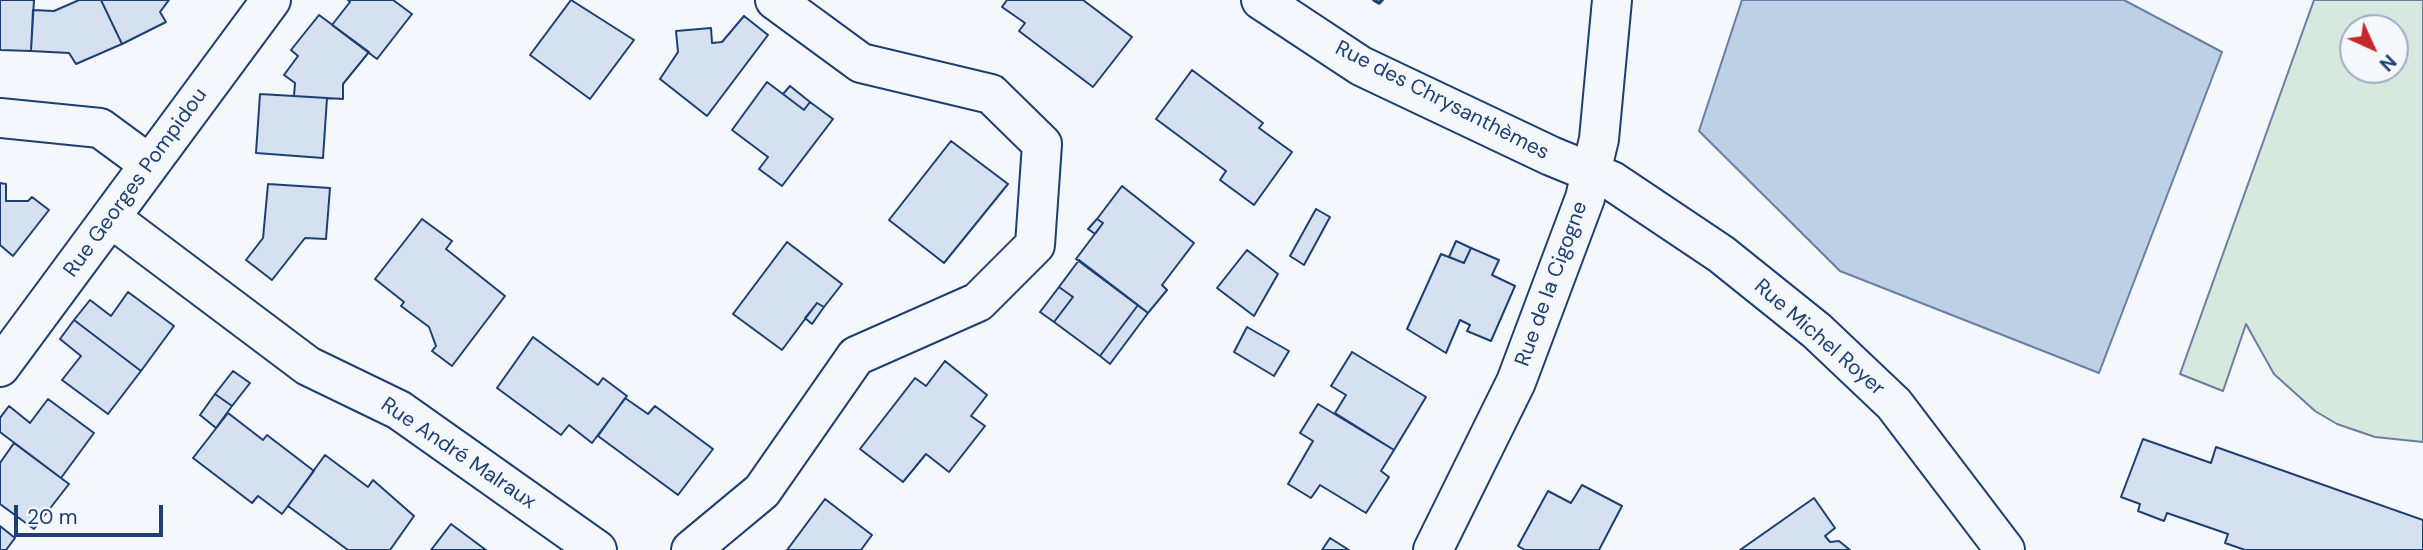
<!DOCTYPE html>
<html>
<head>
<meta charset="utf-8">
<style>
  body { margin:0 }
  #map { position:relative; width:2423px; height:550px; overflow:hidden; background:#f4f7fb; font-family:"DM Sans",sans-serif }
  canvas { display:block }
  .north { position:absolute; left:2339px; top:14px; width:70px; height:70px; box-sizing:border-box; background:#f4f7fb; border:2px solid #9eadc5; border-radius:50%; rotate:135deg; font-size:19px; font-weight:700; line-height:28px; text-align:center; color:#1d3f73 }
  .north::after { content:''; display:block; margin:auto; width:24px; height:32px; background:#c62828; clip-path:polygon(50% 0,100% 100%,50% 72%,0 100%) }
  .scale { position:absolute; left:14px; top:505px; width:149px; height:32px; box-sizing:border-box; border:4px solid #1d3f73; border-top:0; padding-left:9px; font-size:21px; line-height:24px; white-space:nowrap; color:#1d3f73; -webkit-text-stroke:5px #f4f7fb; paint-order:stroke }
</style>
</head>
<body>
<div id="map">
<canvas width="2423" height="550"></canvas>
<div class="north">N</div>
<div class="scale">20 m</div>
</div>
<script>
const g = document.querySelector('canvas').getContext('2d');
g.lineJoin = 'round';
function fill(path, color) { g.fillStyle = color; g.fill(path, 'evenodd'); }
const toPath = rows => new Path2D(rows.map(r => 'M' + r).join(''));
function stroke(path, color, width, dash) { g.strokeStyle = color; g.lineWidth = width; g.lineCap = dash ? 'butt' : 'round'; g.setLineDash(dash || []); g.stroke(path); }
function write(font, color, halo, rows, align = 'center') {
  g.font = font + ' "DM Sans",sans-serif'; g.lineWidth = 5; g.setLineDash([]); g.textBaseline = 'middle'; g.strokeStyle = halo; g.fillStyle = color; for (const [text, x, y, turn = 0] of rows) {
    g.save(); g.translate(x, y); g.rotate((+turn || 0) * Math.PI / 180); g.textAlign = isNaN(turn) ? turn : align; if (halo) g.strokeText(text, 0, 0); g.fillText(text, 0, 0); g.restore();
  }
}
const green = toPath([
  [2314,0,2423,0,2423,442,2375,437,2337,424,2315,411,2274,374,2246,324,2223,391,2180,374,2314,0],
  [2395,28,2395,70,2353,70,2353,28,2395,28]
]);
const water = toPath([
  [1742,0,2124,0,2222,52,2099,373,1840,271,1699,131,1742,0]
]);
const building = toPath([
  [0,0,34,0,31,51,0,50,0,0],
  [79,0,101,0,122,44,76,64,69,53,31,51,33,10,54,11,79,0],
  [101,0,169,0,160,12,166,22,122,44,101,0],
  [348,0,393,0,412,14,377,59,332,25,350,2,348,0],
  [571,0,634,40,590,99,530,55,571,0],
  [1007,0,1083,0,1132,37,1093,87,1019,31,1025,23,1002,7,1007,0],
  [319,15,369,52,343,84,343,99,294,96,295,83,284,75,298,56,291,50,319,15],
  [744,16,768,35,707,116,660,79,678,52,676,31,711,28,712,43,722,42,744,16],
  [1192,70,1263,123,1259,128,1292,152,1254,205,1220,180,1226,171,1156,119,1192,70],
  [767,82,804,110,810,102,833,119,782,186,759,169,768,157,732,130,767,82],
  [790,86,810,102,804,110,783,94,790,86],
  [260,94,327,98,323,158,256,153,260,94],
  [951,141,1008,184,944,263,889,220,951,141],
  [0,183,6,184,6,201,28,201,32,197,49,210,13,256,0,245,0,183],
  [268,184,330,188,326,239,305,238,272,280,246,260,263,238,268,184],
  [1122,186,1194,243,1162,285,1167,290,1148,313,1076,259,1103,223,1097,219,1122,186],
  [1316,209,1330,217,1304,265,1290,256,1316,209],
  [422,219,452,241,446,249,505,296,452,366,432,351,436,346,429,327,401,306,404,302,375,279,422,219],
  [1097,219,1103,223,1095,234,1088,229,1097,219],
  [1456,241,1471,248,1464,263,1449,257,1456,241],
  [787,242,842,284,824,307,817,303,782,350,733,314,787,242],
  [1471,248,1499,260,1492,275,1515,286,1491,341,1467,331,1470,325,1460,320,1446,353,1407,329,1441,254,1464,263,1471,248],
  [1247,250,1278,274,1254,316,1217,288,1247,250],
  [1079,260,1138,305,1100,356,1054,322,1073,297,1059,287,1079,260],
  [1059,287,1073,297,1054,322,1040,312,1059,287],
  [128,292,174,326,141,371,74,320,90,300,111,316,128,292],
  [817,303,824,307,812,324,805,318,817,303],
  [1138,305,1148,313,1110,364,1100,356,1138,305],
  [74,320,141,371,108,414,62,380,81,356,60,339,74,320],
  [1247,327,1289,351,1274,376,1234,352,1247,327],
  [533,337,598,385,603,378,627,396,592,443,569,425,561,435,497,388,533,337],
  [1352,352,1426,397,1394,450,1335,413,1346,395,1331,386,1352,352],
  [945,361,987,395,971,416,985,426,949,472,926,454,903,482,860,449,915,378,926,386,945,361],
  [233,371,250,383,232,406,215,394,233,371],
  [215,394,232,406,216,428,200,415,215,394],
  [625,398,648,414,655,406,713,449,678,495,598,436,625,398],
  [48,399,94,433,61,478,0,432,0,418,9,406,30,423,48,399],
  [1318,404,1394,450,1381,471,1389,477,1366,513,1320,485,1311,498,1288,484,1313,441,1300,433,1318,404],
  [228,413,263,440,267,435,314,471,282,514,258,496,252,503,193,458,228,413],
  [2143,439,2211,463,2216,447,2423,520,2423,550,2245,550,2225,543,2228,534,2167,513,2164,521,2138,511,2140,504,2121,497,2143,439],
  [14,443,69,484,34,529,0,504,0,463,14,443],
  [325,455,368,487,373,480,414,516,390,550,348,550,288,506,325,455],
  [1582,485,1622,506,1599,550,1525,550,1518,546,1548,491,1571,503,1582,485],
  [1814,498,1835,528,1825,536,1830,542,1839,541,1850,550,1740,550,1814,498],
  [825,499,872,535,861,550,787,550,825,499],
  [451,524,486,550,431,550,451,524],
  [0,526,15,538,6,550,0,550,0,526],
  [1330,538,1349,550,1322,550,1330,538]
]);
const minor = toPath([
  [1261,0,1361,66,1551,156,1612,181,1721,254,1817,331,1894,404,2005,550],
  [0,118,100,128,149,164],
  [111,218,308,366,399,410,597,550],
  [0,367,271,0],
  [691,550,762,491,856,356,978,302,1035,245,1042,144,991,94,861,63,775,0],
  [1433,550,1516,382,1585,198,1599,139,1612,0]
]);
const wall = toPath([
  [1374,0,1379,3,1382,0]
]);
const streetNames = [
  ["Rue des Chrysanthèmes",1442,101,27],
  ["Rue Georges Pompidou",136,183,-54],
  ["Rue de la Cigogne",1552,284,-70],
  ["Rue Michel Royer",1819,338,41],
  ["Rue André Malraux",458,454,34]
];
fill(green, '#d7e8df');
stroke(green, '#687fa3', 2);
fill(water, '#bed0e5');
stroke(water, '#687fa3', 2);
fill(building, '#d5e0f0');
stroke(building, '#1d3f73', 2);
stroke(minor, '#1d3f73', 42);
stroke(minor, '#f4f7fb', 38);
stroke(wall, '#1d3f73', 3.5);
write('21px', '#1d3f73', '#f4f7fb', streetNames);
</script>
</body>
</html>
